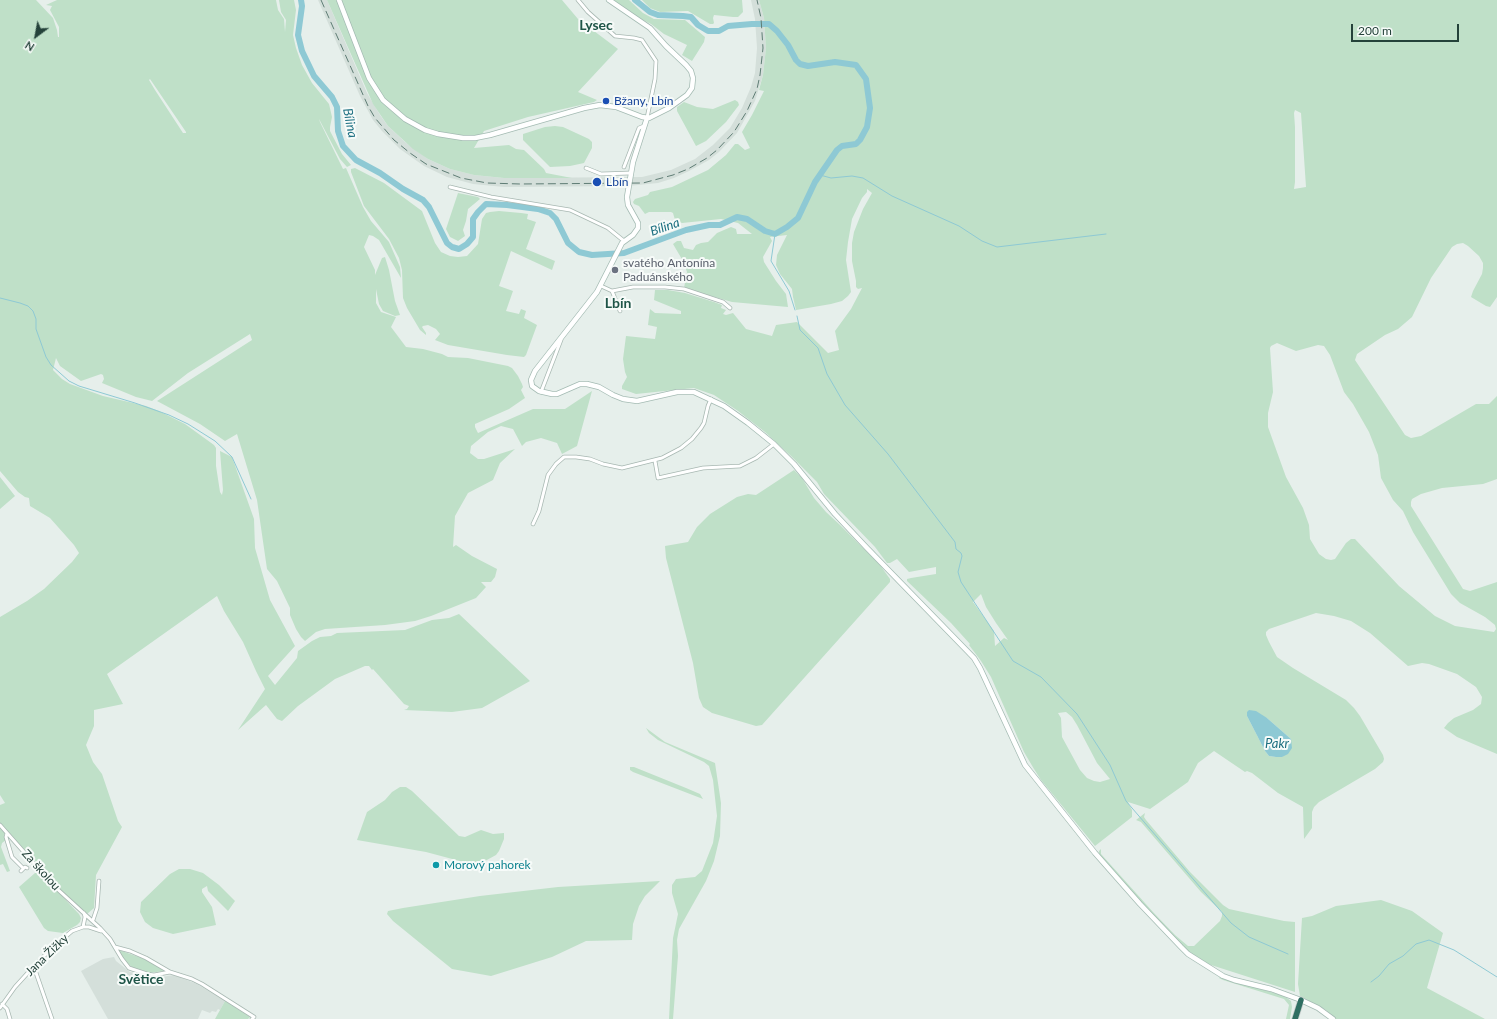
<!DOCTYPE html>
<html>
<head>
<meta charset="utf-8">
<style>
  body { margin:0 }
  #map { position:relative; width:1497px; height:1019px; overflow:hidden; background:#e6efeb; font-family:Lato,sans-serif }
  canvas { display:block }
  .north { position:absolute; left:16px; top:16px; width:40px; height:40px; -webkit-text-stroke:3px #f7fbf9; paint-order:stroke; rotate:212deg; font-size:11px; font-weight:700; line-height:16px; text-align:center; color:#24423a }
  .north::after { content:''; display:block; margin:auto; width:14px; height:18px; background:#24423a; clip-path:polygon(50% 0,100% 100%,50% 72%,0 100%) }
  .scale { position:absolute; left:1351px; top:24px; width:108px; height:18px; box-sizing:border-box; border:2px solid #24423a; border-top:0; padding-left:5px; font-size:12px; line-height:14px; white-space:nowrap; color:#24423a; -webkit-text-stroke:3px #f7fbf9; paint-order:stroke }
</style>
</head>
<body>
<div id="map">
<canvas width="1497" height="1019"></canvas>
<div class="north">N</div>
<div class="scale">200 m</div>
</div>
<script>
const g = document.querySelector('canvas').getContext('2d');
g.lineJoin = 'round';
function fill(path, color) { g.fillStyle = color; g.fill(path, 'evenodd'); }
const toPath = rows => new Path2D(rows.map(r => 'M' + r).join(''));
function stroke(path, color, width, dash) { g.strokeStyle = color; g.lineWidth = width; g.lineCap = dash ? 'butt' : 'round'; g.setLineDash(dash || []); g.stroke(path); }
function write(font, color, halo, rows, align = 'center') {
  g.font = font + ' Lato,sans-serif'; g.lineWidth = 4; g.setLineDash([]); g.textBaseline = 'middle'; g.strokeStyle = halo; g.fillStyle = color; for (const [text, x, y, turn = 0] of rows) {
    g.save(); g.translate(x, y); g.rotate((+turn || 0) * Math.PI / 180); g.textAlign = isNaN(turn) ? turn : align; if (halo) g.strokeText(text, 0, 0); g.fillText(text, 0, 0); g.restore();
  }
}
const built = toPath([
  [318,0,327,0,367,93,380,115,388,126,405,142,428,159,450,169,474,175,504,178,642,177,671,170,695,159,713,145,730,128,742,108,751,87,755,73,757,48,755,19,751,0,759,0,764,18,766,48,763,75,755,101,737,133,719,152,709,160,689,171,674,178,658,183,628,186,504,187,473,184,447,177,424,166,400,149,382,131,373,120,360,96],
  [114,957,116,961,130,972,155,978,174,975,197,984,225,1001,220,1010,218,1009,216,1012,212,1011,210,1013,202,1010,198,1019,108,1019,81,971,103,959]
]);
const green = toPath([
  [0,0,36,0,53,18,57,30,58,37,59,37,59,27,50,10,52,6,46,5,57,0,276,0,278,10,284,19,285,32,286,20,281,12,279,0,294,0,296,10,293,35,296,48,302,65,312,83,329,104,332,117,330,127,330,131,342,154,351,165,347,167,340,159,319,119,320,122,343,169,346,168,363,207,371,221,389,242,400,267,401,278,379,240,373,236,369,235,364,247,375,270,375,275,382,258,385,257,389,270,395,301,400,315,395,316,383,311,379,304,376,289,376,303,381,312,396,317,391,327,406,347,423,349,442,354,448,357,468,358,508,366,512,368,518,376,522,384,523,387,521,390,525,398,509,409,475,424,475,427,478,433,533,409,565,409,592,391,577,446,562,454,557,443,541,438,526,442,522,446,513,429,501,426,488,432,471,446,470,453,478,459,484,459,515,449,500,463,493,480,468,493,455,516,453,547,456,545,472,556,497,569,495,577,491,582,481,582,486,587,476,598,431,616,415,621,385,625,325,629,316,632,305,641,301,637,296,629,290,615,290,608,277,581,267,569,257,500,237,434,225,441,200,424,157,401,252,340,250,334,188,373,152,401,136,397,102,383,104,379,103,375,101,374,81,381,60,366,56,358,53,370,62,379,70,384,103,396,146,406,159,411,185,424,214,445,216,448,216,466,220,492,222,495,223,490,220,451,232,457,254,519,255,548,270,600,295,646,268,676,275,685,297,658,298,651,312,641,320,637,331,636,337,633,405,630,432,620,449,618,459,614,530,681,482,708,452,712,404,710,407,709,409,706,404,704,373,669,372,670,369,666,365,666,335,679,298,706,282,721,277,719,266,705,238,730,265,689,256,671,243,642,224,611,217,596,107,674,123,704,94,710,94,726,86,745,93,762,102,774,118,821,122,827,96,875,94,908,87,914,55,885,0,823,0,805,5,803,0,795,0,617,27,601,44,589,72,562,79,553,74,545,50,518,30,506,29,498,25,497,18,492,0,471],
  [150,79,186,132,186,133,183,133,155,90,149,80],
  [327,0,562,0,578,19,618,49,578,92,597,100,594,102,528,117,484,131,474,148,509,145,516,149,524,150,544,169,546,173,572,178,504,178,474,175,450,169,428,159,413,149,388,126,373,104],
  [613,0,629,0,643,13,654,19,685,20,705,37,704,42,692,61,682,55,687,45,664,34,651,24,641,19],
  [642,0,742,0,743,12,738,17,733,17,714,15,713,18,714,23,713,24,710,24,688,11,660,12,650,8],
  [759,0,1497,0,1497,297,1490,307,1486,306,1471,297,1473,291,1482,274,1483,268,1483,263,1479,256,1468,246,1463,243,1457,244,1452,247,1431,278,1412,317,1398,329,1385,335,1357,354,1355,360,1405,435,1411,438,1421,436,1476,404,1489,404,1497,396,1497,479,1483,484,1442,488,1421,494,1412,499,1411,502,1411,506,1463,589,1470,591,1497,582,1497,754,1457,737,1444,728,1448,723,1454,718,1473,710,1481,704,1482,697,1476,687,1457,674,1429,664,1422,663,1408,666,1370,633,1351,621,1334,616,1316,613,1269,629,1266,632,1266,635,1269,642,1277,657,1293,668,1346,700,1354,708,1360,716,1383,755,1384,759,1383,762,1375,769,1319,802,1314,807,1312,812,1312,828,1304,839,1303,807,1278,793,1252,773,1247,771,1245,772,1214,751,1198,763,1188,782,1150,809,1128,802,1132,810,1132,817,1095,846,1041,780,1034,769,1024,752,991,677,981,661,969,645,970,644,951,623,907,581,907,579,911,578,936,574,936,567,909,572,897,559,890,563,887,563,875,547,824,494,817,482,791,456,765,432,738,411,714,395,694,388,636,394,622,389,622,386,627,377,625,372,623,359,626,336,655,339,657,327,648,325,650,309,655,313,681,314,681,311,654,300,655,290,668,290,685,293,714,302,722,305,721,308,726,310,723,314,726,315,733,313,746,329,772,336,776,325,797,322,828,353,839,350,835,331,851,309,862,288,858,289,856,287,856,281,852,261,852,243,854,232,863,209,872,193,867,189,867,192,862,198,852,219,848,242,846,260,851,292,848,296,842,301,831,304,796,310,793,297,792,289,780,274,776,265,777,255,787,235,770,237,772,241,763,257,764,262,776,281,786,294,788,307,732,302,684,288,687,272,683,261,673,244,677,241,681,241,684,248,693,250,696,245,701,243,708,242,717,233,731,227,736,229,737,234,752,234,738,223,721,219,682,223,675,220,673,213,671,212,649,212,645,214,639,206,634,204,633,202,635,199,648,195,650,192,672,187,708,170,726,155,735,144,738,144,745,150,750,148,742,132,752,115,764,91,759,90,763,75,766,48,764,18],
  [1295,110,1301,113,1306,187,1294,189,1295,182,1295,127,1294,113],
  [1277,343,1296,351,1318,345,1324,346,1330,355,1344,392,1353,404,1369,432,1378,455,1381,478,1393,500,1403,511,1413,532,1451,594,1460,603,1485,617,1495,625,1496,629,1494,632,1455,626,1435,616,1399,586,1355,539,1351,539,1346,543,1335,559,1331,560,1326,559,1319,554,1310,539,1309,525,1303,508,1286,477,1268,427,1268,413,1273,392,1270,348,1271,346],
  [981,594,986,607,996,623,1008,640,1004,638,995,646,994,631,973,602],
  [1066,712,1072,717,1077,725,1097,763,1110,779,1100,782,1094,781,1087,778,1080,770,1062,737,1061,718,1058,713],
  [1247,716,1267,718,1291,739,1282,757,1276,757,1269,756,1265,751],
  [735,100,738,102,739,105,726,122,706,141,696,146,677,111,677,107,684,102,697,107,713,109],
  [555,126,563,127,589,139,592,142,592,148,584,163,570,166,550,167,523,140,523,134,545,127],
  [355,168,384,183,422,211,435,243,441,252,450,256,458,257,467,256,478,244,482,219,486,213,490,212,499,211,521,213,528,214,527,219,536,222,526,249,555,261,552,270,511,251,499,286,513,291,506,311,519,314,521,309,526,311,524,318,537,325,526,355,524,357,507,355,448,345,435,340,440,334,436,329,428,325,423,326,422,327,426,333,426,335,420,330,407,308,403,298,402,270,399,258,389,239,364,206,351,172,351,169],
  [458,193,478,197,480,199,468,209,466,221,463,230,465,236,458,241,450,237,446,229],
  [794,470,802,478,814,498,826,512,839,524,880,565,890,579,890,582,762,725,756,726,712,713,703,707,699,698,693,663,666,558,665,546,688,542,697,527,710,514,737,497,748,494,756,495],
  [0,477,15,496,0,509],
  [646,728,665,742,715,763,721,803,720,836,714,861,706,881,679,929,677,940,678,956,673,1019,669,1019,673,938,678,914,672,893,672,885,676,879,695,877,702,871,713,843,717,816,713,780,709,766,704,762,658,740,649,733],
  [630,767,634,767,686,788,700,794,703,799,633,772,630,770],
  [400,787,406,787,412,791,459,836,465,837,481,830,493,834,504,833,504,839,499,851,496,855,485,861,471,864,426,852,357,840,367,812,385,800,392,792],
  [1145,813,1144,817,1146,820,1190,872,1223,905,1229,909,1284,921,1295,922,1295,992,1208,964,1189,952,1166,930,1103,859,1099,854,1099,851,1101,849,1101,854,1153,912,1175,935,1188,946,1194,946,1220,921,1222,916,1222,912,1201,892,1141,822,1136,820],
  [0,826,7,833,4,834,6,840,2,843,1,847,10,871,7,872,3,864,0,865],
  [179,869,190,869,203,873,219,885,235,901,228,911,208,891,207,886,202,889,202,892,212,907,216,925,173,934,153,928,145,922,140,912,141,902,170,874],
  [35,873,40,873,79,914,81,918,80,922,77,925,63,933,48,931,44,928,19,887],
  [660,881,645,896,639,906,633,924,632,940,586,941,552,957,491,976,452,969,393,921,387,914,388,911,403,908,480,896,558,887],
  [1381,900,1412,911,1443,933,1427,988,1485,1019,1336,1019,1326,1010,1300,996,1298,984,1302,918,1312,916,1336,906],
  [119,950,147,960,159,967,164,971,149,973,133,968,128,964,117,951],
  [1220,977,1281,995,1287,998,1291,1001,1292,1007,1290,1019,1286,1019,1289,1005,1284,999,1223,980,1219,978],
  [225,1001,250,1017,248,1019,215,1019]
]);
const water = toPath([
  [1249,710,1256,711,1267,718,1291,739,1292,748,1288,754,1282,757,1276,757,1269,756,1265,751,1247,716,1247,712]
]);
const stream = toPath([
  [820,175,831,178,852,176,863,178,892,196,959,226,982,241,997,247,1106,234],
  [775,234,771,261,789,291,795,310],
  [0,298,20,303,28,306,33,311,36,319,36,329,46,357,51,365,69,381,79,386,135,403,169,415,188,424,215,441,232,457,251,499],
  [797,316,800,330,818,348,827,374,845,405,888,454,955,542,956,549,961,553,962,556,958,572,961,582,1013,661,1041,677,1077,714,1110,765,1126,801,1231,923,1249,937,1288,954],
  [1371,982,1379,976,1389,964,1403,956,1416,944,1429,940,1454,950,1497,977]
]);
const river = toPath([
  [301,0,302,6,298,35,302,51,314,76,332,97,337,107,338,131,343,146,356,160,380,173,403,189,423,200,429,207,447,243,452,247,459,249,467,244,473,237,473,219,478,212,486,204,507,205,538,209,550,213,556,219,568,243,579,252,592,255,624,253,686,230,709,225,720,225,737,217,747,219,765,231,775,234,787,227,798,218,815,182,837,150,842,146,856,144,860,140,867,127,870,108,866,79,856,65,835,62,808,66,800,64,796,60,788,45,777,31,769,24,752,24,728,26,719,31,708,31,698,25,691,17,683,16,658,15,650,12,635,0]
]);
const street = toPath([
  [578,0,588,12,615,36,634,38,642,40,656,61,655,79,647,118],
  [624,167,639,128,644,126],
  [586,168,601,174,630,173],
  [450,187,491,197,570,210,608,228,624,241],
  [601,286,612,291,633,287,665,287,684,289,723,302,730,308],
  [612,291,620,311],
  [541,392,561,340],
  [655,461,658,478,703,468,740,466,756,458,774,444],
  [533,524,539,511,548,475,556,464,564,457,576,457,590,459,603,464,622,468,662,458,681,448,692,439,701,428,704,423,708,406,711,399],
  [0,825,54,886,100,928,110,939,122,959,129,968,147,974,154,975,170,972,192,979,202,984,254,1017,252,1019],
  [7,833,6,837,12,857,23,868],
  [21,871,25,867,27,868],
  [93,920,97,908,99,881],
  [83,927,85,917,84,913],
  [115,947,130,951,146,958,170,972],
  [34,967,52,1019],
  [2,1004,7,1009,10,1019],
  [0,1008,15,987,35,965,52,948,72,931,83,927,89,927,101,931]
]);
const secondary = toPath([
  [339,0,369,78,383,100,405,119,425,130,438,134,463,138,475,138,490,135,584,108,600,105,616,107,642,117,649,118,669,108,687,95,692,88,693,78,691,71,686,65,666,46,650,28,609,0],
  [647,118,633,162,627,197,628,205,638,223,638,228,633,235,622,243,597,292,535,371,531,380,532,386,539,391,552,394,557,394,580,384,587,384,599,387,613,395,623,399,637,401,677,392,694,392,724,406,748,423,774,444,794,464,835,514,867,548,974,658,980,668,1025,765,1095,853,1140,904,1181,947,1188,954,1223,976,1234,980,1271,989,1301,1000,1318,1008,1333,1019]
]);
const highway = toPath([
  [1295,1019,1301,1000]
]);
const rail = toPath([
  [321,0,368,106,375,118,394,140,410,153,426,164,461,178,487,183,520,184,643,183,673,175,688,169,707,158,717,150,734,132,747,111,757,89,760,75,763,48,761,18,757,0]
]);
const markers = [
  [606,101,4,"#1a4fb4"],
  [597,182,5,"#1a4fb4"],
  [615,270,4,"#6b7280"],
  [436,865,4,"#0f9aa8"]
];
const transitNames = [
  ["Bžany, Lbín",614,101],
  ["Lbín",606,182]
];
const worshipNames = [
  ["svatého Antonína",623,263],
  ["Paduánského",623,277]
];
const cultureNames = [
  ["Morový pahorek",444,865]
];
const streetNames = [
  ["Za školou",41,870,48],
  ["Jana Žižky",47,955,-44]
];
const waterNames = [
  ["Bílina",350,123,79],
  ["Bílina",665,227,-19],
  ["Pakr",1277,744]
];
const quarterNames = [
  ["Lysec",596,25],
  ["Lbín",618,303],
  ["Světice",141,979]
];
fill(built, '#d4dfda');
fill(green, '#bfe0c8');
fill(water, '#8ec9d4');
stroke(stream, '#8ec9d4', 1);
stroke(river, '#8ec9d4', 6);
stroke(street, '#a8b8b2', 4.5);
stroke(secondary, '#a4bbb3', 6);
stroke(highway, '#c2cac8', 7);
stroke(street, '#fff', 3);
stroke(secondary, '#fff', 4.5);
stroke(highway, '#2f6f62', 5.5);
stroke(rail, '#5f7d75', 1, [8, 4]);
for (const [x, y, r, color] of markers) { const dot = new Path2D(); dot.arc(x, y, r, 0, 2 * Math.PI); g.fillStyle = color; g.fill(dot); stroke(dot, '#f7fbf9', 1.5); }
write('12px', '#164399', '#f7fbf9', transitNames, 'left');
write('12px', '#5b616d', '#f7fbf9', worshipNames, 'left');
write('12px', '#0d838f', '#f7fbf9', cultureNames, 'left');
write('12px', '#24423a', '#f7fbf9', streetNames);
write('italic 13px', '#1c6f80', '#f7fbf9', waterNames);
write('bold 14px', '#1f5548', '#f7fbf9', quarterNames);
</script>
</body>
</html>
